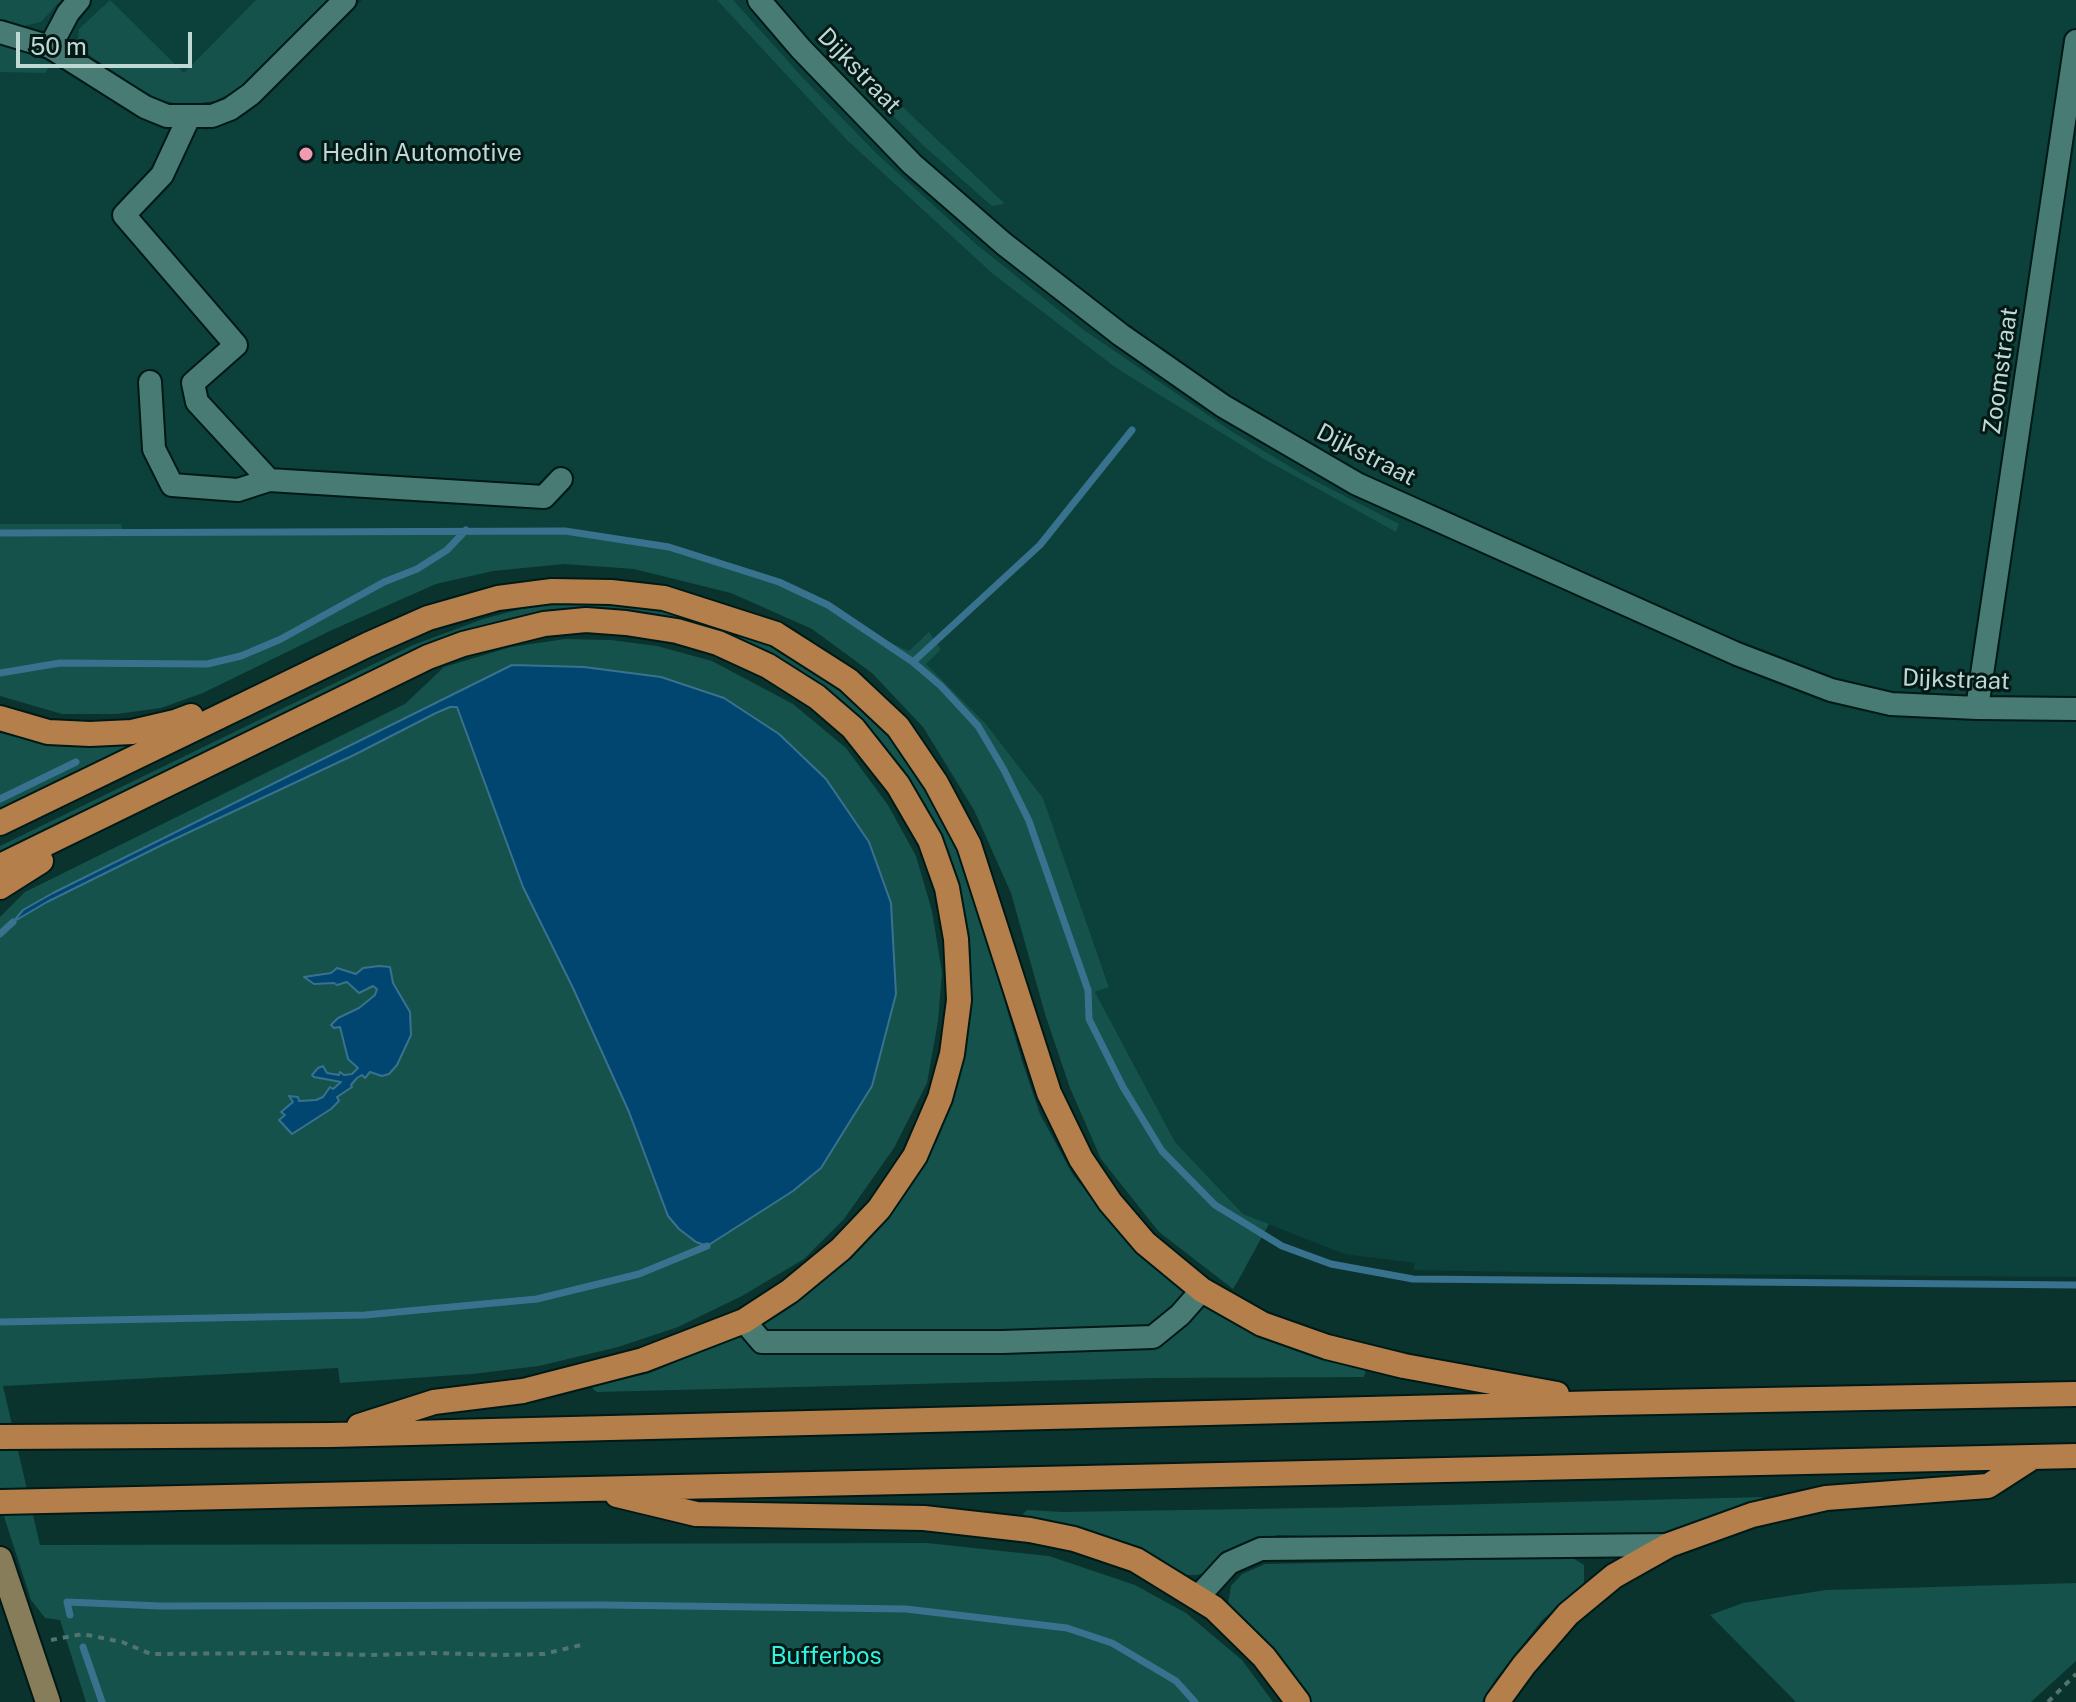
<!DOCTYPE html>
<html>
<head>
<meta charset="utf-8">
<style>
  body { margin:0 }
  #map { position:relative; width:2076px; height:1702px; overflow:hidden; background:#0a332e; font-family:"Public Sans",sans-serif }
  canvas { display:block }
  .scale { position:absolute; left:16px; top:32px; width:176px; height:36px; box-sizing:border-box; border:4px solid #bed8d4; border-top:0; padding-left:10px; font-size:24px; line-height:28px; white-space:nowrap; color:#bed8d4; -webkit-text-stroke:6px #041916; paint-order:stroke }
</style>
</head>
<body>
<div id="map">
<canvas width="2076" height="1702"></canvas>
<div class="scale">50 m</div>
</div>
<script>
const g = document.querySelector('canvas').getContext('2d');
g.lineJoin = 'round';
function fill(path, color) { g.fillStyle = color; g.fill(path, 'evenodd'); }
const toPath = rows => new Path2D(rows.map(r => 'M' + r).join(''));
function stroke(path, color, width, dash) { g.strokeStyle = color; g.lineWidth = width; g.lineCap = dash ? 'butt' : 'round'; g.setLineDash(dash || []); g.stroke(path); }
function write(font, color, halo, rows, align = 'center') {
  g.font = font + ' "Public Sans",sans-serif'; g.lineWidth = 6; g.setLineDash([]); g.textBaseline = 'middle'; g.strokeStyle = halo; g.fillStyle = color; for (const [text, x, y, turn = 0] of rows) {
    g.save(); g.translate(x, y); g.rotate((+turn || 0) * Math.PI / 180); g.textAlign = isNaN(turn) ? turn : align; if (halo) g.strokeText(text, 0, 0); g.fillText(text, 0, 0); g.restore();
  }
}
const built = toPath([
  [0,0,328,0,239,89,215,101,184,105,163,101,205,130,229,123,250,112,362,0,2076,0,2076,1277,1573,1273,1413,1270,1415,1263,1344,1254,1243,1214,1175,1142,1095,992,1109,986,1043,798,986,724,926,664,929,633,909,652,873,635,828,605,779,582,669,547,565,531,0,533]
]);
const green = toPath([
  [0,0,61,0,41,22,15,28,0,26],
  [110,0,184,73,256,0,328,0,239,89,215,101,184,105,160,100,133,85,88,54,78,39,79,29],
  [717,0,733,0,804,79,877,154,976,244,1081,328,1231,431,1302,474,1399,524,1396,532,1264,459,1150,389,1115,367,993,274,847,140],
  [0,42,22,50,52,63,45,73,0,72],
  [891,96,1004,203,1003,204,992,206,925,147,888,111,886,102],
  [0,524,121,524,123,532,565,531,669,547,779,582,828,605,873,635,909,651,929,632,941,649,926,664,986,724,1043,798,1109,987,1095,992,1175,1142,1243,1214,1269,1224,1239,1279,1233,1289,1159,1232,1101,1159,1070,1088,1045,1014,1011,893,974,810,923,727,872,673,812,629,731,593,634,569,564,564,493,571,436,584,332,630,203,693,161,708,117,714,62,714,0,696],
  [568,602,608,602,668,609,742,631,802,662,830,682,891,737,917,771,941,812,966,868,1022,1061,1040,1114,1073,1175,1115,1227,1173,1284,1248,1331,1294,1350,1360,1366,1366,1369,1364,1377,1154,1378,597,1392,593,1389,592,1386,650,1373,734,1338,823,1280,857,1247,878,1227,911,1186,937,1141,958,1082,971,1015,971,952,960,894,946,850,929,813,904,770,878,737,850,710,812,680,775,656,733,638,544,613,469,630,315,700,0,852,0,846,413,645,483,619,521,609],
  [565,639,611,640,657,646,712,661,793,704,846,748,888,805,916,856,932,911,942,973,938,1021,927,1083,894,1148,844,1219,804,1259,742,1296,678,1327,618,1347,539,1366,472,1374,340,1383,338,1368,3,1386,40,1545,927,1543,1049,1556,1135,1585,1186,1613,1242,1660,1273,1702,86,1702,60,1620,45,1618,31,1600,0,1504,0,917,25,892,405,704,444,667,511,647],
  [0,733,55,746,103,747,136,744,0,810],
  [1763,1497,1754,1505,1681,1530,1648,1536,1497,1535,1377,1539,1278,1535,1238,1547,1208,1572,1197,1575,1186,1575,1152,1558,1028,1520,1023,1514,1027,1510,1063,1512,1367,1507],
  [1573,1558,1584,1565,1584,1586,1543,1619,1495,1680,1482,1702,1309,1702,1287,1665,1228,1604,1231,1586,1242,1574,1265,1564],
  [2076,1583,2076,1661,2031,1702,1796,1702,1710,1615,1743,1603,1826,1590]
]);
const water = toPath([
  [512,665,584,667,661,677,724,698,779,734,826,779,869,842,891,903,896,994,872,1086,821,1168,793,1191,707,1246,696,1242,679,1229,668,1216,629,1112,573,988,523,887,457,707,450,707,436,713,354,755,164,844,47,902,13,922,23,910,53,893,512,665],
  [379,966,390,967,393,983,410,1012,411,1035,397,1065,389,1074,382,1076,370,1072,365,1078,362,1075,357,1078,351,1085,352,1087,337,1097,339,1101,331,1109,292,1134,279,1120,285,1115,281,1112,293,1102,289,1096,298,1097,299,1101,316,1100,323,1097,330,1087,333,1089,341,1082,314,1077,312,1075,318,1068,323,1066,327,1073,339,1075,340,1072,344,1075,352,1074,358,1068,348,1059,340,1027,334,1028,331,1025,338,1018,359,1008,375,995,377,989,373,986,359,993,347,982,337,985,334,983,314,984,304,977,331,973,337,968,356,974,363,968,379,966]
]);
const stream = toPath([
  [0,533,565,531,669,547,779,582,828,605,913,662,941,686,978,726,1004,770,1029,821,1088,990,1089,1019,1123,1087,1162,1151,1215,1205,1282,1246,1331,1264,1413,1279,2076,1285],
  [913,662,1040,545,1132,430],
  [0,673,60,663,207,664,241,656,281,639,384,582,417,569,447,550,466,530],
  [0,799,76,762],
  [0,934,13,922],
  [0,1322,365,1315,537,1299,639,1274,707,1246],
  [70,1615,67,1602,160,1606,603,1605,906,1609,1067,1628,1112,1643,1176,1681,1195,1702],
  [83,1647,102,1702]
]);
const path = toPath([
  [51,1640,83,1634,122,1642,151,1654,285,1653,372,1655,432,1653,501,1655,544,1654,581,1645],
  [2048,1702,2076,1674]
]);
const minor = toPath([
  [759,0,801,49,912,164,1004,244,1121,335,1223,406,1357,484,1737,654,1831,690,1891,704,1977,708,2076,709],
  [0,32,50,47,145,107,167,116,212,116,230,109,251,94,345,0],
  [50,47,68,13,79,0],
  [189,117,162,175,124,215,236,345,193,383,197,402,269,480,544,497,561,479],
  [150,382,154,449,172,485,238,490,269,480],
  [1977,708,2076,41],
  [744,1321,762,1342,1002,1342,1153,1337,1180,1315,1202,1290],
  [1198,1597,1229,1563,1261,1549,1669,1545]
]);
const major = toPath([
  [0,1559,48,1702]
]);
const highway = toPath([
  [0,718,48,732,90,734,132,732,175,722,191,716],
  [0,823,367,645,428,618,498,598,552,591,611,592,664,598,776,634,848,680,898,727,936,783,969,845,1049,1093,1081,1159,1110,1202,1145,1243,1202,1290,1262,1324,1327,1347,1404,1366,1557,1394],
  [0,866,428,657,463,644,544,624,586,620,626,623,677,631,718,643,768,666,817,697,853,728,898,785,930,840,947,888,956,939,959,1000,952,1054,940,1098,915,1156,879,1209,841,1249,790,1291,744,1321,643,1360,523,1391,434,1402,359,1426],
  [0,887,41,861],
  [0,1437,331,1435,1606,1403,2076,1394],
  [617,1495,696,1514,924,1518,1030,1530,1074,1539,1136,1560,1214,1608,1264,1657,1298,1702],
  [0,1502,2076,1456],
  [1497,1702,1524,1665,1568,1614,1614,1576,1669,1545,1752,1515,1826,1498,1988,1486,2033,1457]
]);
const markers = [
  [306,154,8,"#f29ab0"]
];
const streetNames = [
  ["Dijkstraat",859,71,46],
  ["Zoomstraat",2001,371,-82],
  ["Dijkstraat",1366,455,27],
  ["Dijkstraat",1956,680,2]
];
const poiNames = [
  ["Hedin Automotive",322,154]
];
const parkNames = [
  ["Bufferbos",826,1657]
];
fill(built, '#0c403a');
fill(green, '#14524b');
fill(water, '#004670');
stroke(water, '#39728e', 2);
stroke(stream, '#39728e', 7);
stroke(minor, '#001916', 26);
stroke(major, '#001916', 28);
stroke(highway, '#001916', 28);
stroke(path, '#51746f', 4, [6, 6]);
stroke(minor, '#477b73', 22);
stroke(major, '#887d5b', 24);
stroke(highway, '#b47f4b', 24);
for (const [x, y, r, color] of markers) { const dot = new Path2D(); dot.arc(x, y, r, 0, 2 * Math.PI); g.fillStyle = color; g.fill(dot); stroke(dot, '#041916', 3); }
write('24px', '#bed8d4', '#041916', streetNames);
write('24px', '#bed8d4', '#041916', poiNames, 'left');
write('24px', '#30f4e0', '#041916', parkNames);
</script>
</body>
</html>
